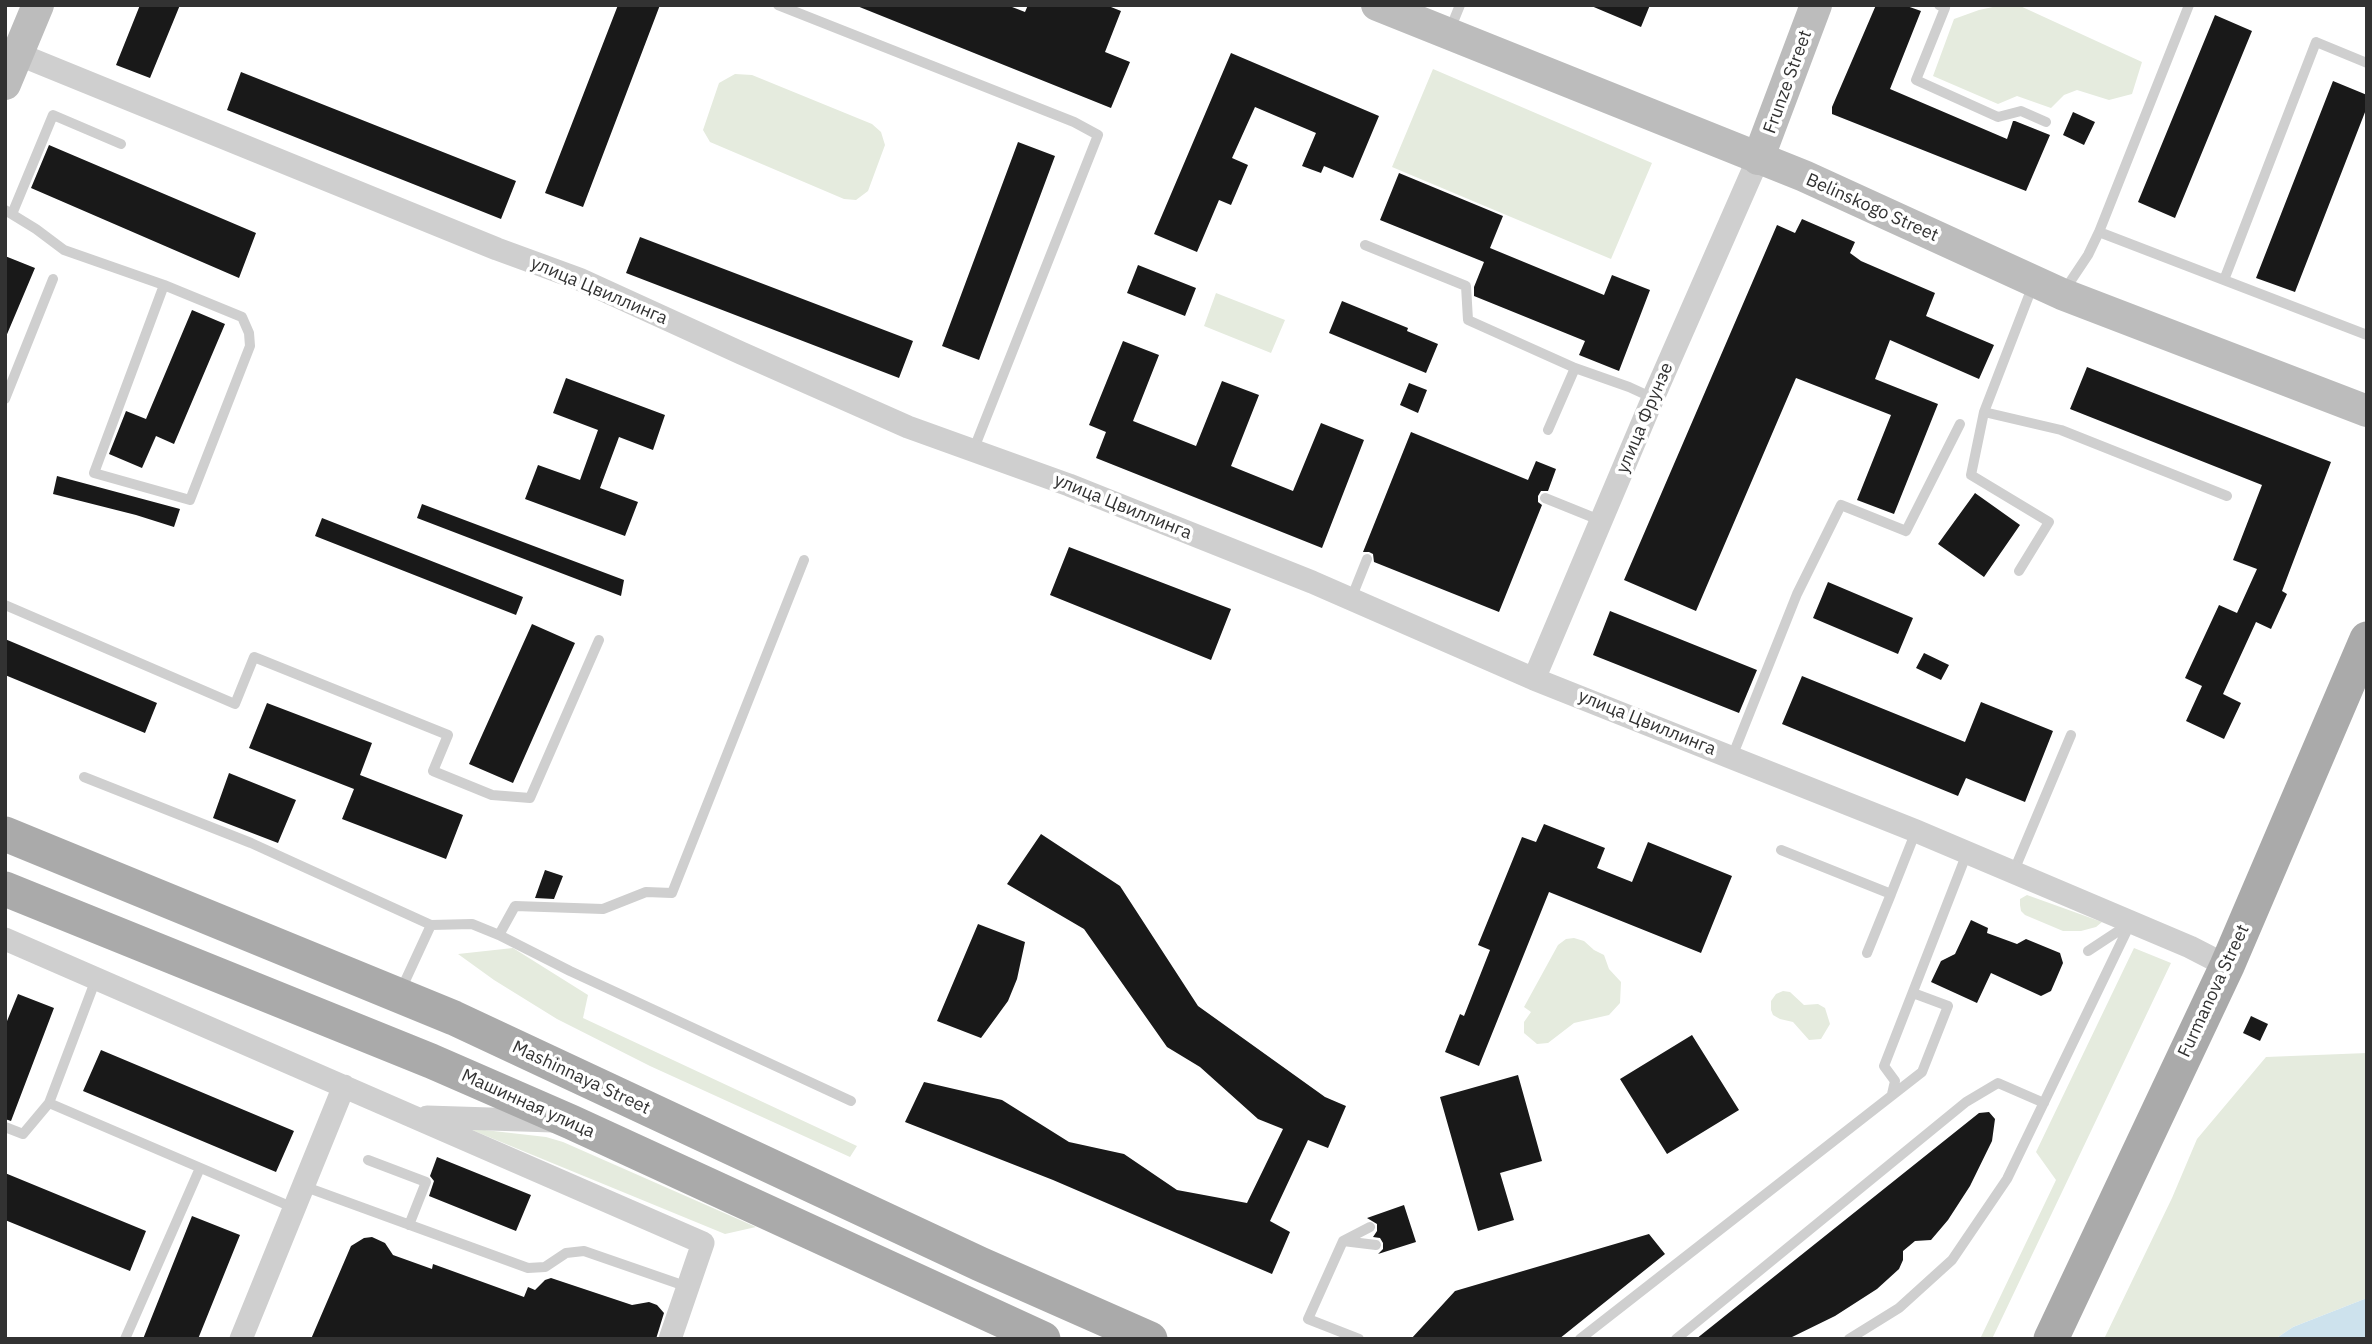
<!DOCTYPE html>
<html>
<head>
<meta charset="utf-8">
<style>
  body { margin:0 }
  #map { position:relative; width:2372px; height:1344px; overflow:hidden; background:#fff; font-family:"IBM Plex Sans",sans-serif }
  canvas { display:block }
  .frame { position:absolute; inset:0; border:7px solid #323232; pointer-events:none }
</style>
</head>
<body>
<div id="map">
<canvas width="2372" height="1344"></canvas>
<div class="frame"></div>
</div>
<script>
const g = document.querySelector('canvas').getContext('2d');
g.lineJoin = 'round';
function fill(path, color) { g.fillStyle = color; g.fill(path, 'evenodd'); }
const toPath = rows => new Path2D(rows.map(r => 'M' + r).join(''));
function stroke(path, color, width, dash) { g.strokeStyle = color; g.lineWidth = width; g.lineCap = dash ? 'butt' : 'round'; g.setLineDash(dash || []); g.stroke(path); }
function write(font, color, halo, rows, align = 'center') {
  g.font = font + ' "IBM Plex Sans",sans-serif'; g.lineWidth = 7; g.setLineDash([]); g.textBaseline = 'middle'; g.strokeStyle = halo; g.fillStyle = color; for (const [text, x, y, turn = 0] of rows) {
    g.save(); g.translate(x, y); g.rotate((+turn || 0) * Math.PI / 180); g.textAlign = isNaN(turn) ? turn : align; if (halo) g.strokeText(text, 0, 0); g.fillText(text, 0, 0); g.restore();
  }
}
const green = toPath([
  [2002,5,2018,5,2142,62,2132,94,2109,100,2077,90,2064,95,2051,108,2017,96,1998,104,1933,76,1954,19,1979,10],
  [1433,69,1652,163,1611,259,1392,167],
  [735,74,752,75,872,124,881,132,885,145,868,191,856,200,844,199,710,142,703,130,719,83],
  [1216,293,1285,320,1271,353,1204,326],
  [2027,895,2102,922,2096,927,2081,931,2063,931,2025,915,2021,911,2020,905,2020,899],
  [1574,938,1584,941,1594,950,1604,955,1609,969,1621,982,1620,1003,1609,1015,1574,1023,1548,1043,1537,1044,1524,1033,1524,1022,1531,1012,1524,1007,1558,945,1566,939],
  [513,948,588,995,583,1018,857,1146,850,1157,650,1066,557,1019,494,980,458,954],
  [2134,948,2171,963,1992,1339,1980,1339,2056,1180,2036,1152],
  [1783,991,1790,992,1804,1005,1818,1004,1825,1008,1830,1024,1821,1039,1809,1040,1793,1022,1780,1019,1773,1015,1771,1010,1771,1001,1776,994],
  [2367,1053,2367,1298,2293,1327,2275,1339,2104,1339,2172,1198,2197,1139,2266,1057],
  [467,1128,546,1137,563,1142,756,1227,725,1234]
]);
const water = toPath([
  [2367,1298,2367,1339,2275,1339,2293,1327]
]);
const building = toPath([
  [140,5,180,5,150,78,116,65],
  [618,5,660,5,583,207,545,193],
  [1007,5,1025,12,1028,5,1106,5,1121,11,1105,52,1130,62,1111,108,857,6],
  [1589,5,1650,5,1641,27],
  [1876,5,1904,5,1921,11,1890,89,2007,139,2013,121,2015,121,2050,135,2026,191,1832,114,1832,107],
  [2215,15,2252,31,2175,218,2138,202],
  [1231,53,1379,116,1353,178,1324,166,1321,173,1302,166,1316,133,1255,107,1232,158,1248,165,1231,205,1219,200,1197,252,1154,234],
  [241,72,516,181,501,219,227,110],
  [2333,81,2367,95,2367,107,2295,292,2256,278],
  [2073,112,2095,122,2084,145,2063,135],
  [1018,142,1055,156,979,360,942,346],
  [49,145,256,233,239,278,31,188],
  [1399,173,1503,216,1490,248,1604,295,1612,275,1650,290,1619,371,1579,355,1585,341,1474,296,1474,287,1484,262,1380,220],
  [1802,219,1855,242,1850,253,1861,261,1935,293,1926,316,1994,345,1979,379,1890,340,1875,379,1938,404,1894,514,1857,500,1891,415,1796,378,1696,611,1624,580,1777,225,1795,233],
  [640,237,913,341,899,378,626,273],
  [5,256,35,268,5,339],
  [1138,265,1196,288,1185,316,1127,293],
  [1342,301,1408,328,1407,331,1438,344,1426,373,1329,333],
  [192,310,225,324,174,444,156,436,142,468,109,454,126,411,146,419],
  [1123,341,1159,355,1133,421,1196,446,1222,381,1259,395,1231,466,1293,491,1321,423,1364,440,1322,548,1096,458,1106,432,1089,425],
  [2087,367,2331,462,2282,591,2287,594,2271,629,2256,622,2223,694,2241,703,2224,739,2186,721,2202,686,2185,678,2219,605,2237,613,2257,569,2233,560,2262,485,2070,409],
  [566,378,665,415,653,450,619,437,600,488,638,502,625,536,525,499,538,465,580,480,598,430,553,413],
  [1409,383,1427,390,1418,413,1400,405],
  [1411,432,1528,480,1536,461,1556,469,1548,491,1541,491,1538,496,1538,502,1542,505,1499,612,1374,562,1373,554,1369,552,1363,552],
  [57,476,180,509,174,527,136,515,53,494],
  [1975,493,2020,525,1984,577,1938,544],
  [422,504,624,580,621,596,417,518],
  [322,518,523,597,516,615,315,536],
  [1069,547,1231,609,1211,660,1050,595],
  [1828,582,1913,618,1898,654,1813,618],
  [1610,611,1757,670,1739,713,1593,655],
  [532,624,575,643,513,783,469,764],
  [5,639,157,703,145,733,5,675],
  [1924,653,1949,665,1941,680,1916,668],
  [1802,676,1965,742,1981,702,2053,731,2025,802,1966,778,1958,796,1782,724],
  [267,703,372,743,360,775,463,815,446,859,342,819,354,789,249,748],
  [229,773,296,800,278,843,213,818],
  [1544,824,1605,848,1597,868,1632,882,1648,842,1732,876,1701,953,1549,892,1479,1066,1445,1052,1460,1014,1464,1016,1490,950,1478,945,1522,837,1536,842],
  [1041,834,1120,886,1198,1006,1325,1097,1346,1106,1328,1148,1308,1140,1270,1221,1290,1232,1272,1274,1053,1180,905,1122,924,1082,1002,1100,1069,1142,1124,1154,1177,1190,1247,1203,1283,1129,1258,1119,1200,1067,1167,1047,1084,929,1007,884],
  [545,870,563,876,554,899,535,898],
  [1971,920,1988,928,1987,933,2017,944,2026,939,2060,953,2063,963,2051,991,2041,996,1991,973,1977,1003,1931,982,1941,961,1955,954],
  [978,924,1025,942,1017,979,1008,1001,981,1038,937,1021],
  [18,994,54,1008,11,1121,5,1119,5,1026],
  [2251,1016,2268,1024,2260,1041,2243,1033],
  [1692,1035,1739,1110,1667,1154,1620,1079],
  [101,1050,294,1131,276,1172,83,1091],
  [1518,1075,1542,1161,1500,1173,1514,1220,1478,1231,1440,1097],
  [1989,1112,1995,1119,1992,1141,1970,1186,1948,1220,1931,1240,1915,1241,1903,1251,1903,1260,1899,1269,1877,1289,1835,1316,1788,1339,1696,1339,1979,1113],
  [437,1157,531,1195,516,1231,429,1196,434,1181,430,1176],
  [5,1173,146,1231,130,1271,5,1220],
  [1404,1205,1416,1242,1378,1254,1383,1249,1383,1243,1380,1238,1373,1237,1377,1231,1377,1224,1367,1218],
  [192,1216,240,1235,198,1339,143,1339],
  [1649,1234,1665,1254,1559,1339,1411,1339,1455,1291],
  [372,1237,385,1243,393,1255,432,1269,433,1264,524,1297,528,1287,535,1290,545,1280,551,1278,632,1305,649,1302,657,1305,664,1313,656,1339,311,1339,351,1246,364,1238]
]);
const lane = toPath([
  [778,5,1074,122,1098,135,973,451],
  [1939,5,1945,8,1916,80,1998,117,2021,111,2046,122],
  [1449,32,1460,5],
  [5,210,36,229,64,250,164,285,242,317,249,333,250,346,190,500,94,473,164,285],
  [12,214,53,115,121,144],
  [2099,232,2189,5],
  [1365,245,1466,286,1468,320,1575,368,1629,387,1653,398],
  [2224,280,2316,42,2367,63],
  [2064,291,2088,255,2099,232,2367,335],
  [5,399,53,279],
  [1984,412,2061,430,2227,496],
  [1548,430,1575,368],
  [1545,498,1602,521],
  [2019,571,2049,522,1971,475,1984,412,2033,285],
  [1351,599,1367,559],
  [5,605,235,704,254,657,448,735,433,771,492,795,530,798,599,640],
  [1732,757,1797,594,1841,505,1906,531,1960,424],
  [84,777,251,843,431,925,472,924,499,935,570,971,851,1101],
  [1781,850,1891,894,1916,831],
  [2013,873,2071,735],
  [499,935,515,906,603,909,646,892,672,893,804,560],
  [2088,951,2129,924],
  [1867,953,1891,894],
  [400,992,431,925],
  [1892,1094,1895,1081,1884,1066,1967,853],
  [49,1103,96,979],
  [5,1127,23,1134,49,1103,294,1208],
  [368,1160,426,1182,409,1225],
  [303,1186,528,1268,545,1267,566,1253,584,1251,688,1287],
  [1343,1241,1376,1245],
  [125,1339,200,1168],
  [1359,1339,1308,1319,1343,1241,1370,1227],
  [1580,1339,1922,1072,1948,1006,1913,993],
  [1676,1339,1966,1102,1998,1083,2044,1103],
  [1849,1339,1899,1308,1952,1260,2007,1179,2131,922]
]);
const street = toPath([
  [18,54,497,249,579,279,741,353,908,427,1069,485,1312,582,1534,679,1916,831,2190,947,2227,966],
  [1534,679,1653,398,1758,159],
  [5,939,703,1243,670,1339],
  [427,1117,553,1121],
  [241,1339,344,1086]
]);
const secondary = toPath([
  [1377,5,1804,176,2062,294,2367,411],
  [5,84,38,5],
  [1758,159,1816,5]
]);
const primary = toPath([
  [5,834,454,1018,980,1264,1150,1339],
  [5,889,431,1061,571,1122,1043,1339],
  [2051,1339,2227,966,2367,639]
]);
const streetNames = [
  ["Frunze Street",1788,82,-70],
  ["Belinskogo Street",1872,208,24],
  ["улица Цвиллинга",599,291,23],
  ["улица Фрунзе",1645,418,-67],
  ["улица Цвиллинга",1123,507,22],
  ["улица Цвиллинга",1647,723,22],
  ["Furmanova Street",2214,991,-65],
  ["Mashinnaya Street",581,1078,25],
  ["Машинная улица",528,1104,24]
];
fill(green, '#e5ebde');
fill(water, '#cde2ed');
fill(building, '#191919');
stroke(lane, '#cfcfcf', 10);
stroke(street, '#cfcfcf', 23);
stroke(secondary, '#bcbcbc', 32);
stroke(primary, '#aaa', 35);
write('18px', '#323232', '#fff', streetNames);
</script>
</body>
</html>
